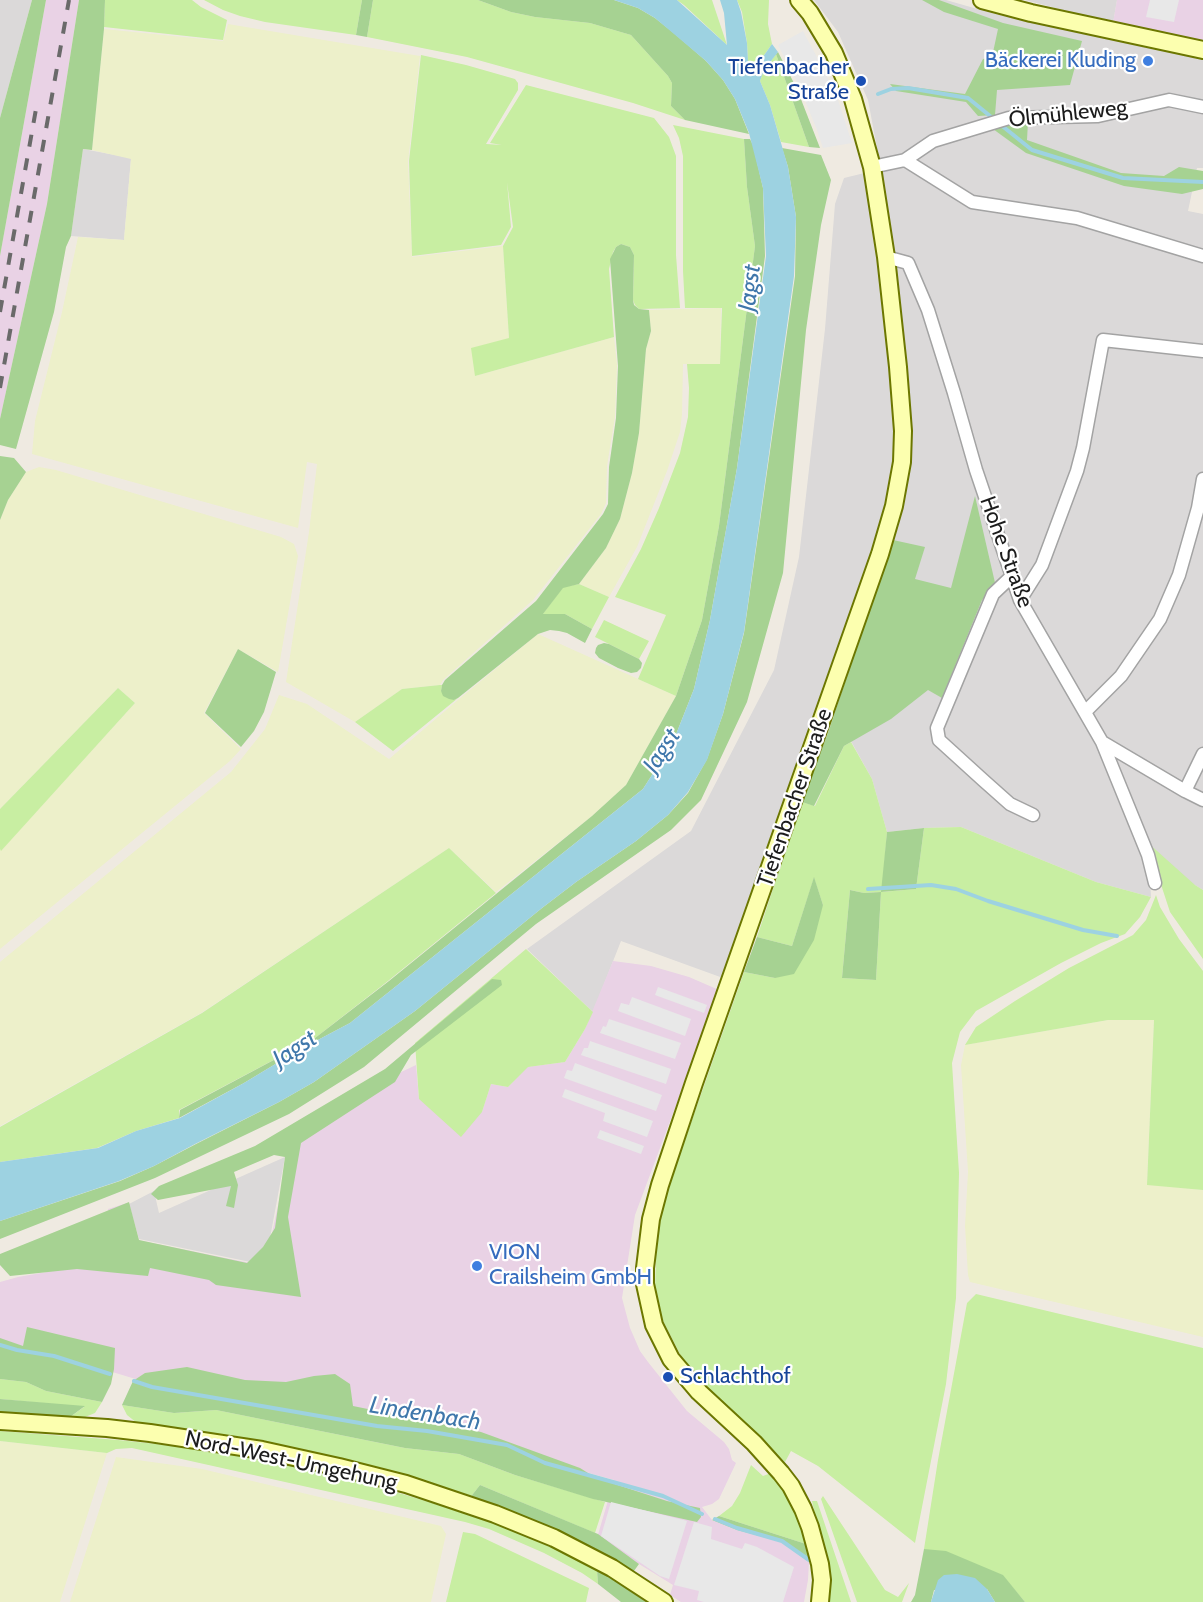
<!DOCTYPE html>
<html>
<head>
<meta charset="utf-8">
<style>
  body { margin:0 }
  canvas { display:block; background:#efeae1 }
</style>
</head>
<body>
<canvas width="1203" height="1602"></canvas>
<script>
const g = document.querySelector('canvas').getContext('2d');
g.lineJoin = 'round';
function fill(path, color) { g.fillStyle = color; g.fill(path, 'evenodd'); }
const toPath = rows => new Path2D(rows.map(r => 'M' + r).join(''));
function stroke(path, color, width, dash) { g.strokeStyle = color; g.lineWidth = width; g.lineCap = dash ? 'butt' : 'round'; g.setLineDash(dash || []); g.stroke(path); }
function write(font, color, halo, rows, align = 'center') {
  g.font = font + ' Cabin,sans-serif'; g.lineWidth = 4.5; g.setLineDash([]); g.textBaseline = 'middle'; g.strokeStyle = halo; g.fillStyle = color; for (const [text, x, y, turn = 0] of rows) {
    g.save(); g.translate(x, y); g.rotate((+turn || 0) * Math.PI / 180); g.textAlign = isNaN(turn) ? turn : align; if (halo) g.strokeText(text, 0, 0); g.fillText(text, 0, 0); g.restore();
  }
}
const residential = toPath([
  [0,0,32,0,0,118],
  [814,0,946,0,995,14,1203,58,1203,168,1197,168,1188,211,1203,214,1203,890,1195,885,1150,878,1151,897,1096,882,961,827,924,828,887,832,872,779,837,716,816,708,769,849,723,978,621,941,593,1012,527,949,691,831,774,670,799,557,825,329,835,204,844,178,881,169,868,100,838,32],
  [1025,0,1117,0,1113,23],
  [83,149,131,158,124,240,71,236],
  [285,1157,265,1265,139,1239,129,1204,154,1191,159,1213]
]);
const industrial = toPath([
  [46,0,79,0,47,204,0,419,0,256],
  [1117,0,1203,0,1203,42,1113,23],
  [613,961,651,966,689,977,719,990,635,1215,622,1298,630,1328,640,1351,648,1362,687,1411,724,1442,729,1449,732,1460,736,1463,719,1499,712,1504,702,1507,712,1520,737,1530,782,1542,809,1562,808,1580,804,1602,681,1602,670,1595,673,1585,597,1538,614,1480,546,1461,152,1384,53,1354,0,1343,0,1282,18,1277,76,1267,109,1233,108,1209,127,1203,138,1240,265,1266,295,1126,334,1104,416,1065,419,1099,482,1112,491,1084,508,1087,527,1067,565,1062,585,1029]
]);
const farmland = toPath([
  [228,24,420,56,408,162,412,257,503,246,509,338,475,376,614,337,617,365,615,417,607,466,606,503,601,514,533,600,443,680,440,685,402,689,355,722,286,682,309,532,317,464,307,462,298,528,32,454,35,421,62,312,78,237,124,240,131,159,92,150,104,29,223,41],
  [721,308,720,364,683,364,682,414,680,432,667,471,637,547,609,597,579,584,606,548,620,519,632,473,639,433,646,349,651,331,649,310],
  [39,467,56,470,281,537,294,544,298,556,278,672,238,649,204,713,241,749,230,761,0,949,0,849,1,850,135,703,118,688,0,809,0,520,8,500,26,472],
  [538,634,676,696,626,785,592,816,496,892,449,848,201,1013,0,1126,0,962,231,772,265,729,279,695,307,704,389,759,459,699],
  [1108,1020,1154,1020,1147,1184,1203,1190,1203,1337,970,1282,968,1275,965,1226,968,1172,961,1065,965,1045],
  [0,1441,107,1453,60,1602,0,1602],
  [116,1457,202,1469,441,1526,446,1534,431,1602,70,1602]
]);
const grass = toPath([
  [105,0,192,0,201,7,227,20,223,40,104,27],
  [204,0,362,0,356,35,265,22,240,16,223,10],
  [373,0,478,0,511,12,535,17,590,23,631,35,668,76,672,83,671,106,685,120,633,103,467,57,367,37],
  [677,0,712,0,727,45,684,5],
  [737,0,769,0,768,24,772,44,753,71,748,62,747,43,742,12],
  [776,54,809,147,781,142,770,105,760,81,764,70],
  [421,55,466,65,515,79,518,83,518,90,486,144,502,145,490,143,526,85,654,118,669,137,676,156,676,255,680,308,639,309,635,305,633,300,634,255,630,247,621,244,616,247,613,252,609,269,614,337,475,376,471,348,509,338,503,246,513,227,507,182,511,227,501,245,412,256,409,161],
  [673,125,744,139,747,187,755,246,719,526,702,620,676,696,638,679,666,615,615,597,641,549,659,508,680,453,688,417,689,388,687,364,720,364,722,308,685,308,683,271,683,156,679,138],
  [579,584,609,597,592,629,565,614,542,615,563,587],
  [604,620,649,641,639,659,595,637],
  [440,685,442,685,441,691,454,700,458,698,393,751,355,722,402,689],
  [118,688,135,703,1,851,0,849,0,809],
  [851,742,872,779,887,832,882,892,916,889,924,828,961,827,1096,882,1151,897,1140,917,1125,934,1101,943,1061,963,976,1011,960,1032,952,1063,959,1173,956,1298,946,1384,915,1543,818,1466,791,1451,785,1462,751,1431,686,1366,663,1321,655,1290,657,1224,673,1174,744,972,775,978,823,905,814,878,792,946,757,937,802,802,815,806,844,746],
  [850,890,864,893,881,892,876,980,842,978],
  [1147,842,1195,885,1203,890,1203,959,1170,912],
  [449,848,496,893,388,981,315,1038,179,1110,179,1118,136,1131,97,1148,0,1162,0,1127,202,1013],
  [1156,895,1160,907,1179,939,1203,971,1203,1190,1147,1185,1154,1020,1108,1020,965,1045,976,1027,1015,1001,1069,968,1133,935,1146,920],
  [526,949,593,1012,585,1029,565,1062,528,1067,508,1087,491,1084,482,1112,461,1137,419,1099,415,1043],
  [976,1294,1203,1348,1203,1602,1025,1602,1002,1575,924,1549,938,1460,967,1303],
  [0,1379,26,1382,46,1391,102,1402,95,1413,85,1417,70,1417,84,1407,0,1399],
  [122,1405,174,1413,216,1410,405,1448,459,1454,515,1475,605,1502,595,1533,480,1485,469,1499,343,1463,208,1433,137,1423,127,1415],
  [0,1431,118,1440,205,1449,341,1476,494,1521,553,1547,597,1570,598,1584,582,1573,544,1553,489,1529,465,1522,132,1448,116,1449,107,1453,0,1441],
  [751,1465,763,1476,771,1473,779,1483,798,1514,806,1544,719,1516,732,1506,740,1493],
  [823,1496,885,1590,898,1597,909,1583,902,1602,857,1602,821,1499],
  [812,1501,817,1501,851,1602,827,1602,818,1529],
  [463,1532,475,1534,589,1588,586,1602,446,1602]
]);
const forest = toPath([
  [32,0,46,0,0,256,0,118],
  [79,0,105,0,104,29,92,150,83,149,71,236,66,247,54,312,16,449,0,445,0,419,47,204],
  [362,0,373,0,367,37,356,35],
  [478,0,614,0,638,8,655,18,675,34,706,61,723,80,735,99,749,134,685,120,671,106,672,83,668,76,631,35,590,23,535,17,511,12],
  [922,0,939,0,1003,23,1082,41,1070,85,997,90,995,115,978,116,966,102,896,91,890,84,965,94,983,59,992,57,998,29,944,12],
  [778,52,797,89,820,148,809,147,776,54],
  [1028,122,1027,140,1121,173,1164,176,1179,167,1203,171,1203,189,1182,194,1124,186,1026,153,993,129,1010,124],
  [744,139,750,139,753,145,763,188,765,256,737,468,710,620,694,689,673,742,643,789,350,1023,297,1051,244,1083,179,1118,180,1110,315,1038,389,981,592,816,626,785,676,696,702,620,719,526,755,246,747,187],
  [782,148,821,155,831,180,821,225,806,330,783,573,747,702,701,800,671,830,536,924,364,1067,289,1114,155,1178,0,1239,0,1221,120,1181,154,1166,196,1144,279,1102,314,1082,415,1011,542,908,576,882,636,841,668,815,688,793,707,759,723,714,744,633,795,276,796,217,788,167],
  [621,244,630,247,634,255,633,300,634,305,639,309,649,310,651,331,646,349,639,433,632,473,620,519,606,548,579,584,563,588,543,614,565,614,592,629,585,643,567,633,559,631,550,630,538,634,458,698,454,700,449,699,443,696,441,691,442,685,445,680,536,601,603,514,608,504,609,467,616,418,618,366,610,259,616,247],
  [0,456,14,458,26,472,8,500,0,520],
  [975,496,996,587,982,600,942,698,928,690,891,719,844,746,814,806,802,802,829,730,893,540,925,547,915,579,951,588],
  [604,643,609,644,639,659,642,663,641,668,637,672,631,673,618,668,599,658,595,653,596,648,598,645],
  [238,649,276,672,264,712,254,731,241,747,205,713],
  [924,828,916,889,881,892,876,980,842,978,850,890,864,893,881,892,887,832],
  [814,877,823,905,814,940,794,974,775,978,744,972,757,937,792,946],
  [492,979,501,980,502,985,411,1055,395,1082,301,1143,288,1217,301,1297,216,1285,209,1280,150,1268,148,1276,77,1269,10,1276,0,1265,0,1254,129,1202,139,1240,247,1263,263,1247,275,1228,285,1157,274,1155,234,1172,238,1185,234,1208,226,1206,231,1186,158,1200,151,1194,159,1186,255,1146,385,1069],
  [27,1327,115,1348,114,1369,111,1384,102,1402,46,1391,26,1382,0,1379,0,1338,23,1346],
  [187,1367,245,1380,286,1382,314,1376,335,1374,350,1384,353,1406,481,1432,580,1468,596,1478,667,1501,700,1508,701,1517,697,1522,593,1499,515,1475,459,1454,405,1448,216,1410,174,1413,122,1405,133,1381,145,1373],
  [0,1399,85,1406,70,1417,0,1412],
  [480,1485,598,1534,639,1564,631,1575,469,1499],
  [719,1516,806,1544,809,1562,782,1542,737,1530,712,1520],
  [924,1549,946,1551,1003,1575,1025,1602,995,1602,987,1589,934,1590,931,1602,911,1602,915,1595],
  [597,1570,625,1587,646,1602,621,1602,598,1584]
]);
const parking = toPath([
  [1150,0,1179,0,1174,22,1146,17],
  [803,31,818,59,837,97,852,143,823,148,817,130,800,88,778,45],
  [658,987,707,1005,704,1013,655,995],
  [632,997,691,1019,685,1036,618,1011,621,1003,629,1005],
  [609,1019,681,1043,675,1059,600,1033,603,1026,606,1027],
  [590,1041,671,1069,666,1084,581,1055,584,1048,588,1048],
  [575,1063,662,1095,656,1111,564,1078,567,1070,572,1071],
  [565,1089,653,1121,647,1137,603,1121,605,1113,562,1097],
  [600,1130,644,1146,641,1154,597,1138],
  [611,1502,687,1521,669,1579,660,1576,601,1536],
  [694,1522,712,1527,711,1539,742,1549,745,1543,757,1547,794,1567,783,1602,704,1602,697,1600,699,1591,674,1585]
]);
const water = toPath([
  [614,0,677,0,727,45,724,13,720,0,737,0,741,12,747,43,748,62,753,71,772,44,778,52,764,70,760,81,770,105,788,167,796,217,794,276,744,632,723,714,707,760,688,792,668,815,636,841,576,882,542,908,415,1011,314,1082,279,1102,195,1144,154,1166,119,1181,0,1221,0,1162,98,1148,136,1131,180,1118,244,1083,297,1051,350,1023,643,789,673,742,694,689,710,620,737,468,766,256,763,188,749,133,735,99,723,80,706,61,655,18,638,8],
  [957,1574,975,1578,987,1589,995,1602,931,1602,938,1580,944,1575]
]);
const stream = toPath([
  [878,94,891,89,908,88,968,98,995,120],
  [1001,125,1032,150,1123,178,1203,182],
  [868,889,931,885,956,889,988,901,1083,930,1117,936],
  [0,1345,17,1350,54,1356,110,1374],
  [134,1381,152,1387,377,1426,427,1431,507,1445,545,1463,663,1496,702,1514],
  [715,1519,737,1528,782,1541,809,1560]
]);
const minor = toPath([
  [905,160,933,141,1009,118,1098,116,1169,100,1203,107],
  [872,167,905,160,972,202,1077,218,1203,256],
  [886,257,908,263,928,310,954,393,976,470,1020,600,1102,742,1148,855,1155,883],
  [1012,576,993,594,937,728,939,740,983,780,1010,804,1033,815],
  [1020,600,1042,565,1077,471,1083,448,1103,340,1203,351],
  [1085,712,1121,676,1160,619,1179,575,1198,508,1203,479],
  [1102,742,1185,791,1203,800],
  [1185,791,1203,754]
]);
const secondary = toPath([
  [799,0,810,13,834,53,853,99,872,167,886,257,898,367,903,431,902,462,894,506,880,554,694,1083,660,1185,651,1219,645,1268,645,1284,654,1325,671,1359,699,1392,754,1443,781,1473,791,1486,803,1509,810,1527,820,1564,822,1580,820,1602],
  [982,0,1031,13,1203,50],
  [0,1421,107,1428,150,1433,262,1450,339,1467,406,1484,495,1514,554,1538,612,1568,664,1602]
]);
const rail = toPath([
  [0,312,36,109],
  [0,388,69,0]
]);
const markers = [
  [1148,61,6,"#3f7fe0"],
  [861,81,6,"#1a4fb4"],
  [477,1266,6,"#3f7fe0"],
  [668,1377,6,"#1a4fb4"]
];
const shopNames = [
  ["Bäckerei Kluding",1136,61],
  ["VION",489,1253,"left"],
  ["Crailsheim GmbH",489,1278,"left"]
];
const transitNames = [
  ["Tiefenbacher",849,68],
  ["Straße",849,93],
  ["Schlachthof",680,1377,"left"]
];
const streetNames = [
  ["Ölmühleweg",1068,114,-6],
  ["Hohe Straße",1006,552,70],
  ["Tiefenbacher Straße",795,798,-71],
  ["Nord-West-Umgehung",291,1461,12]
];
const waterNames = [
  ["Jagst",750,288,-83],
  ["Jagst",662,751,-57],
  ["Jagst",295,1049,-33],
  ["Lindenbach",425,1414,9]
];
fill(residential, '#dbd9d9');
fill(industrial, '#e9d2e5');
fill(farmland, '#edf0ca');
fill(grass, '#c8eea2');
fill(forest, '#a6d292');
fill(parking, '#e8e8e8');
fill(water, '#9dd2e1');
stroke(stream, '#9dd2e1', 4);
stroke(minor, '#a3a3a3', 15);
stroke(secondary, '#6c7700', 20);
stroke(minor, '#fff', 12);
stroke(secondary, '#fcffaf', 16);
stroke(rail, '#6a6a6a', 4, [12, 12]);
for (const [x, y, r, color] of markers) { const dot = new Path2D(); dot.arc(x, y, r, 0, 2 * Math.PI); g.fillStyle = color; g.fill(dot); stroke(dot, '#fff', 2); }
write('22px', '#366cbe', '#fff', shopNames, 'right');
write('22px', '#164399', '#fff', transitNames, 'right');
write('22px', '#1c1c1c', '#fff', streetNames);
write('italic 24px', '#3f77ab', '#fff', waterNames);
</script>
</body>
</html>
